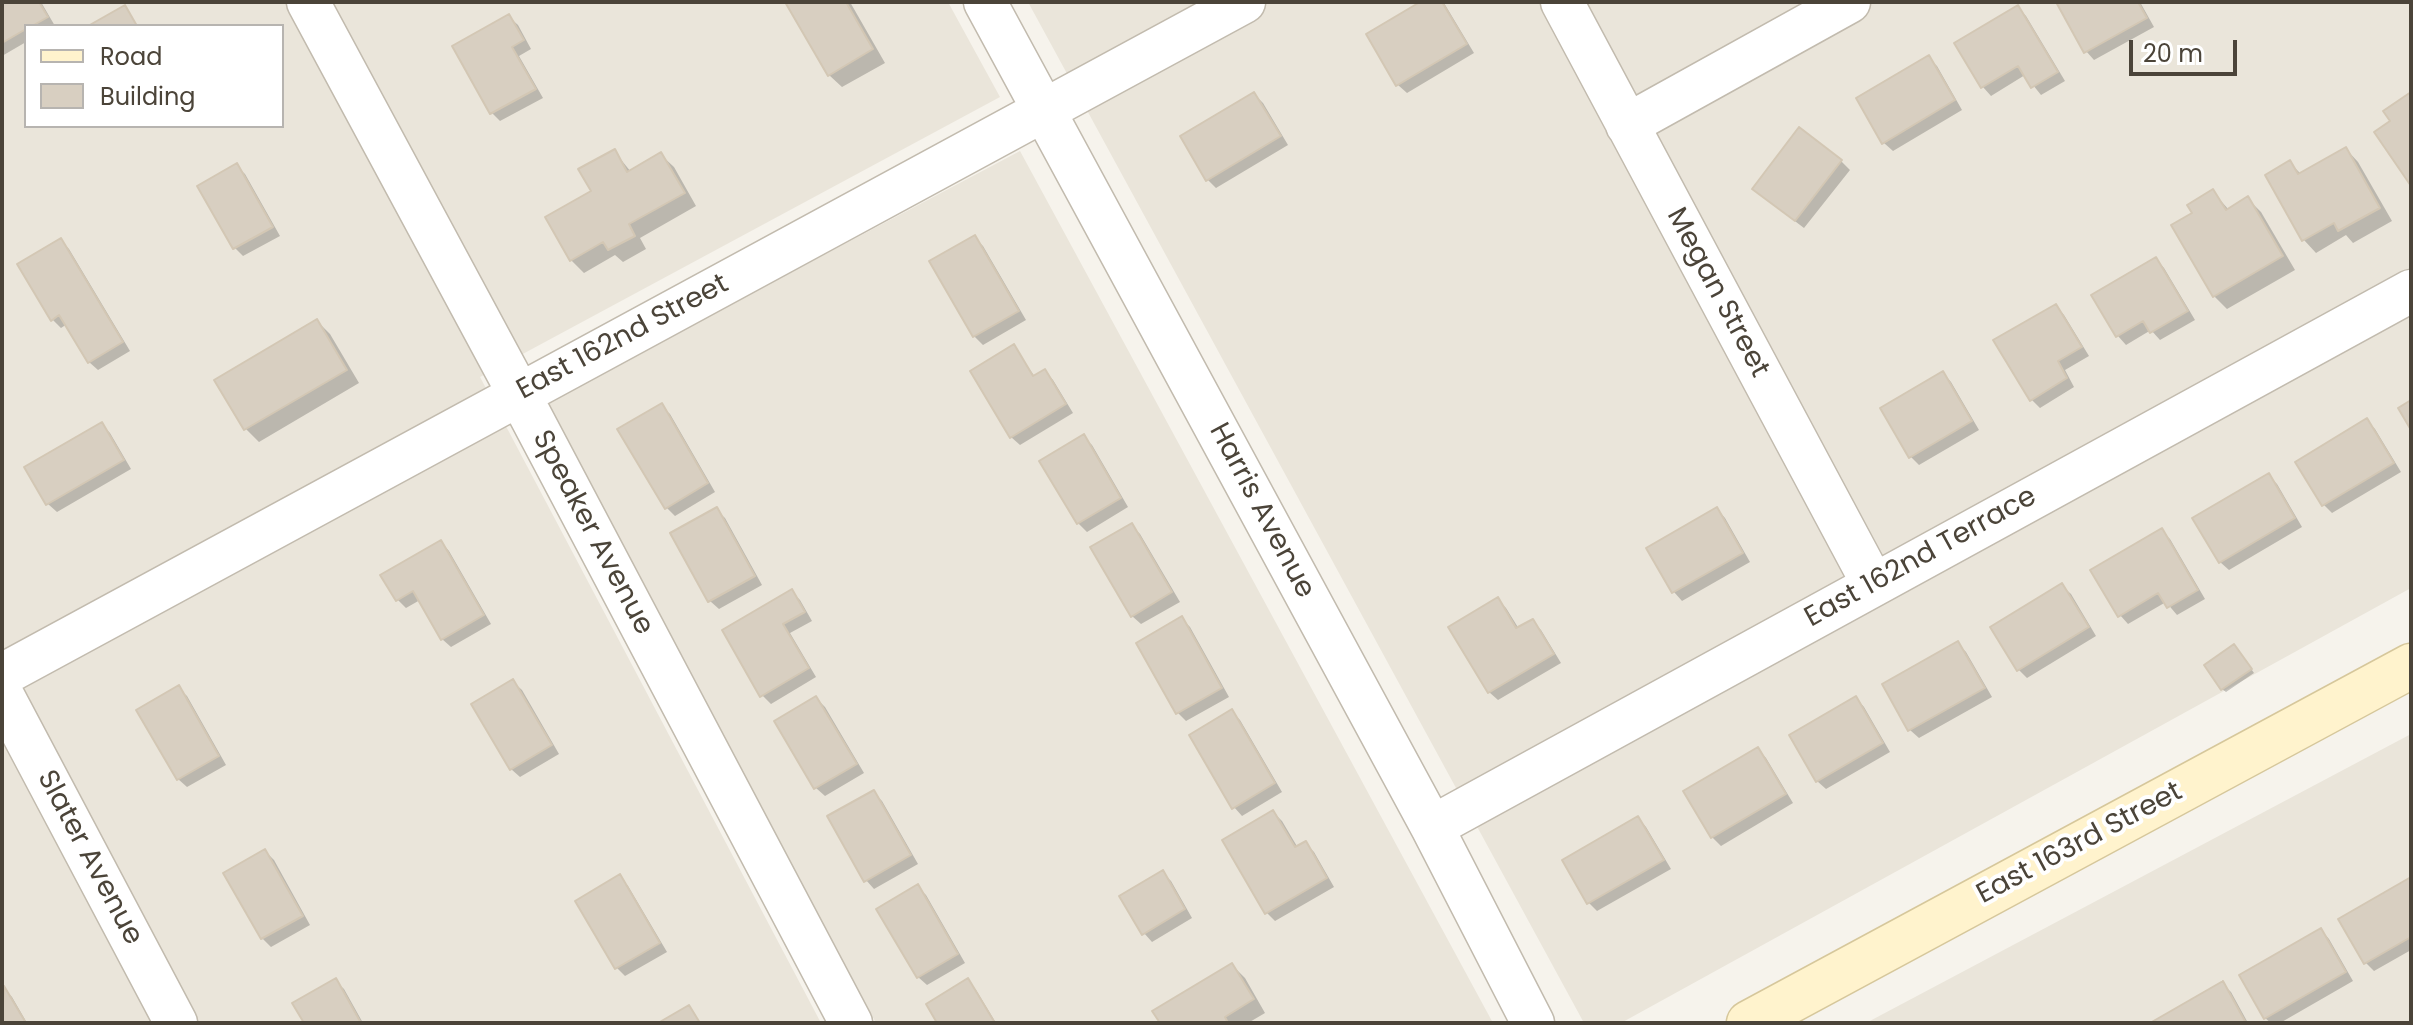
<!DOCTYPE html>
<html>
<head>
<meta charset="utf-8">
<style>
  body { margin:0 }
  #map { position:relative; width:2413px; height:1025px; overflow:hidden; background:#f6f3ec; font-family:Poppins,sans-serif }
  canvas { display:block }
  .frame { position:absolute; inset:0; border:4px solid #4b4439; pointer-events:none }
  .legend { position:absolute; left:24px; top:24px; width:260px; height:104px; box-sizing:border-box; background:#fff; border:2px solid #b7b4b0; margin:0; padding:10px 14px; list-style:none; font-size:24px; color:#4b4439 }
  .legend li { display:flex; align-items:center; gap:16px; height:40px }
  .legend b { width:40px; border:2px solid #b7b4b0 }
  .scale { position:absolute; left:2129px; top:40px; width:108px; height:36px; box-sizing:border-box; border:4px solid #4b4439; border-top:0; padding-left:10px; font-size:24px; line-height:28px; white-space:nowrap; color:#4b4439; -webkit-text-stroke:6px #fff; paint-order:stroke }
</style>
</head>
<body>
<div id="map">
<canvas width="2413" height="1025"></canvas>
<div class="frame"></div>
<ul class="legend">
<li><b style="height:10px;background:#fff3cd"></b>Road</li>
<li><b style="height:22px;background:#d8cfc1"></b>Building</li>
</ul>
<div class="scale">20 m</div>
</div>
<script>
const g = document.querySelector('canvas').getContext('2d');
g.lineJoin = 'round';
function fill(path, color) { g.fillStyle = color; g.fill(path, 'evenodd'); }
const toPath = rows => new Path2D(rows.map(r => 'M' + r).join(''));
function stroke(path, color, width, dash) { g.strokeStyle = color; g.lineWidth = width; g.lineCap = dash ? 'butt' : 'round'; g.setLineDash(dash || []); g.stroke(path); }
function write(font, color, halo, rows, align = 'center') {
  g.font = font + ' Poppins,sans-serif'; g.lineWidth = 8; g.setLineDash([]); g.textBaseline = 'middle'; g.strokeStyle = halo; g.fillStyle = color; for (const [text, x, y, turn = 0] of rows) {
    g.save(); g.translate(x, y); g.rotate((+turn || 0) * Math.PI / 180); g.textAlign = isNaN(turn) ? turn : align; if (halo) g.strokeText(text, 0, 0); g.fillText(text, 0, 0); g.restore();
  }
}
const residential = toPath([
  [2,2,948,2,1000,97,480,377,821,1023,2,1023],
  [26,26,282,26,282,126,26,126],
  [1028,2,2411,2,2411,588,1621,1023,1584,1023],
  [1020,151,1493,1023,876,1023,541,405],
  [2411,734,2411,1023,1866,1023]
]);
const shadow = toPath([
  [2,2,41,2,55,26,26,26,26,42,2,56],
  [787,2,850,2,885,63,842,87,829,75],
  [1424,2,1444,3,1474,53,1407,93,1398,85,1369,35],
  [2058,2,2140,2,2154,27,2094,60,2086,51],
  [2018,8,2026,16,2065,81,2041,95,2025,75,1991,96,1983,87,1957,44],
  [509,17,518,25,531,49,519,56,543,98,500,121,492,113],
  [1928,58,1937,66,1962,110,1893,151,1884,143],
  [1254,94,1263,103,1288,145,1216,188,1207,179],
  [2346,149,2358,162,2392,221,2353,243,2346,235,2316,253,2304,240,2290,163,2301,174],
  [614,151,631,172,661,155,674,167,696,206,640,238,646,249,623,262,615,255,584,273,571,260,593,192],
  [1841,161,1850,170,1804,228,1763,197],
  [236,166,245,174,280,236,243,256,235,248],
  [2213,192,2229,210,2248,199,2261,212,2295,270,2227,309,2214,296,2195,214],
  [974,237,983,246,1026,320,983,345,974,336],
  [61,241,69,249,130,351,98,370,89,362,67,324,61,328,52,319],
  [2156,259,2164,268,2195,320,2160,340,2151,330,2126,345,2118,336],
  [2056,306,2064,315,2089,356,2065,370,2074,387,2040,408,2031,399],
  [317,321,330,334,359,383,259,442,246,429,217,380],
  [1014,347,1035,377,1045,371,1053,380,1073,413,1020,445,1011,437],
  [1943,373,1951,382,1979,430,1919,465,1911,457],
  [661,406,670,414,715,492,675,516,666,507],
  [2367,421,2375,429,2401,472,2332,513,2324,505],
  [102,425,110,433,131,469,57,512,48,504],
  [1083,437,1092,445,1128,507,1087,532,1078,523],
  [2268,475,2277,484,2302,527,2229,570,2220,562],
  [1717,509,1725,518,1750,562,1682,601,1674,592,1648,549],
  [716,510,725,518,762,585,719,609,710,601],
  [1132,526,1140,534,1180,602,1141,624,1132,616],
  [2161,531,2170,539,2205,599,2177,615,2166,602,2128,624,2120,615],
  [441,542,449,551,491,624,451,647,442,639,420,600,406,608,397,599],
  [2062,586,2071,594,2096,636,2027,678,2018,669],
  [792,592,800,600,812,621,790,633,816,677,771,704,762,695],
  [1498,600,1506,608,1519,629,1532,621,1541,630,1561,663,1498,700,1489,692],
  [1182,619,1190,627,1229,697,1186,721,1178,713],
  [1958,644,1966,652,1992,697,1919,738,1910,730,1885,685],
  [2238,650,2254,673,2226,692,2222,689],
  [513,682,522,690,559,754,520,777,511,769],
  [178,688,187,696,226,765,187,787,178,779],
  [816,698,825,707,864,773,825,796,816,788,777,721],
  [1856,698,1864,707,1890,752,1826,789,1817,781],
  [1232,712,1240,720,1282,792,1242,816,1234,807],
  [1758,749,1766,758,1793,803,1721,846,1712,837],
  [873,792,882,801,918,864,874,889,866,880],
  [1273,812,1282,821,1298,848,1306,844,1314,852,1334,887,1275,921,1267,913],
  [1638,818,1646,827,1671,869,1597,911,1589,903],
  [265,851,274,860,310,925,271,947,262,938],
  [1162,872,1171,881,1192,918,1152,942,1144,933],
  [620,877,628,886,667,952,625,976,617,968],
  [2411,879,2411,950,2374,971,2366,963],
  [917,887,926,895,965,963,927,985,918,977],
  [2321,930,2329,939,2353,981,2280,1023,2271,1023,2265,1018],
  [1232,965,1245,978,1265,1013,1248,1023,1162,1023],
  [335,981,344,989,363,1023,306,1023],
  [968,981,976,990,996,1023,940,1023],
  [2222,984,2231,992,2248,1023,2154,1023],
  [4,989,12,997,27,1023,2,1023]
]);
const building = toPath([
  [2,2,39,2,48,17,32,26,26,26,26,29,2,43,2,2],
  [785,2,846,2,873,49,828,76,785,2],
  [1420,2,1442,2,1467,44,1396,86,1366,34,1420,2],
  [2056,2,2138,2,2147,18,2084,53,2056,2],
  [125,5,137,26,88,26,125,5],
  [2018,5,2058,72,2031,88,2018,66,1981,88,1954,43,2018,5],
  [509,14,524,40,512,47,536,89,490,114,452,46,509,14],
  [1929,55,1955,100,1882,144,1856,98,1929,55],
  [1254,92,1281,136,1206,181,1180,136,1254,92],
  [2411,92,2411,186,2374,132,2390,121,2383,111,2411,92],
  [1799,127,1842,160,1795,221,1752,189,1799,127],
  [2346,147,2380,208,2338,231,2334,223,2302,241,2265,175,2290,160,2298,174,2346,147],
  [615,149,627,172,661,152,685,193,629,224,635,236,608,250,603,242,570,261,545,217,591,191,578,169,615,149],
  [237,163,273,227,233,249,197,186,237,163],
  [2213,189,2226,210,2248,196,2283,256,2213,297,2171,225,2192,213,2187,205,2213,189],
  [975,235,1019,311,973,337,929,261,975,235],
  [61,238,123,342,88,363,59,315,51,321,17,264,61,238],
  [2156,257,2188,311,2150,333,2143,321,2116,337,2091,295,2156,257],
  [2056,304,2082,347,2058,361,2067,378,2030,401,1993,340,2056,304],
  [317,319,347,370,244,430,214,380,317,319],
  [1014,344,1033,376,1045,369,1066,404,1010,438,970,371,1014,344],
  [1943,371,1972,421,1909,458,1880,408,1943,371],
  [2411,400,2411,430,2398,408,2411,400],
  [662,403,708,483,665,509,617,429,662,403],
  [2367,418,2394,463,2322,506,2295,462,2367,418],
  [102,422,124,460,46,505,24,467,102,422],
  [1084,434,1121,498,1077,524,1039,461,1084,434],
  [2269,473,2295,518,2219,563,2192,518,2269,473],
  [717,507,755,576,708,602,670,533,717,507],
  [1717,507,1743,553,1672,593,1646,548,1717,507],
  [1132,523,1172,592,1131,617,1090,547,1132,523],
  [2162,528,2198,590,2167,608,2158,593,2118,617,2090,570,2162,528],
  [441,540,484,615,441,640,413,591,396,601,380,575,441,540],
  [2062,583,2089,627,2017,671,1990,627,2062,583],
  [792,589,805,612,783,624,809,668,760,697,722,630,792,589],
  [1498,597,1516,628,1533,619,1554,654,1488,693,1448,627,1498,597],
  [1182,616,1222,688,1176,714,1136,643,1182,616],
  [1958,641,1985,688,1908,731,1882,684,1958,641],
  [2234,644,2252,669,2221,690,2204,665,2234,644],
  [513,679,552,745,510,770,471,704,513,679],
  [179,685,219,756,177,780,136,710,179,685],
  [816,696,857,764,814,789,774,721,816,696],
  [1856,696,1883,743,1816,782,1789,735,1856,696],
  [1232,709,1275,783,1232,809,1189,735,1232,709],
  [1758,747,1786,794,1711,838,1683,791,1758,747],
  [874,790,911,855,864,882,827,816,874,790],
  [1273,810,1295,847,1306,841,1327,878,1265,914,1222,840,1273,810],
  [1638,816,1664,860,1587,904,1562,860,1638,816],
  [265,849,303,916,261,939,223,873,265,849],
  [1163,870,1185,909,1142,935,1119,896,1163,870],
  [620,874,660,943,615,969,575,901,620,874],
  [2411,877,2411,937,2364,964,2338,919,2411,877],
  [918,884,958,954,917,978,876,909,918,884],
  [2321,928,2346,972,2264,1019,2239,975,2321,928],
  [1232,963,1254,999,1225,1017,1228,1023,1160,1023,1152,1011,1232,963],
  [336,978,361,1023,304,1023,292,1003,336,978],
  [968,978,995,1023,937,1023,926,1004,968,978],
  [2223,981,2246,1023,2150,1023,2223,981],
  [4,986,26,1023,2,1023,4,986],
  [689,1005,700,1023,658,1023,689,1005]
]);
const street = toPath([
  [308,2,519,394,851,1023],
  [985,2,1432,827,1533,1023],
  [1562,2,1873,584],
  [1627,125,1849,2],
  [2,675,1244,2],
  [2,694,176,1023],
  [1432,827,2411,291]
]);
const secondary = toPath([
  [1749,1023,2411,666]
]);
const streetNames = [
  ["Megan Street",1717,293,62],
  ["East 162nd Street",623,338,-28],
  ["Harris Avenue",1261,511,62],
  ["Speaker Avenue",592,533,62],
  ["East 162nd Terrace",1921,558,-29],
  ["East 163rd Street",2080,844,-28],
  ["Slater Avenue",89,858,62]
];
fill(residential, '#eae5da');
fill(shadow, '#0003');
fill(building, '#d8cfc1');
stroke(building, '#d3c7b4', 2);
stroke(street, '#c2bbae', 45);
stroke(secondary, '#d6c79b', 47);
stroke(street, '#fff', 42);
stroke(secondary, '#fff3cd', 44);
write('28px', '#4b4439', '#fff', streetNames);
</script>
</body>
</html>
